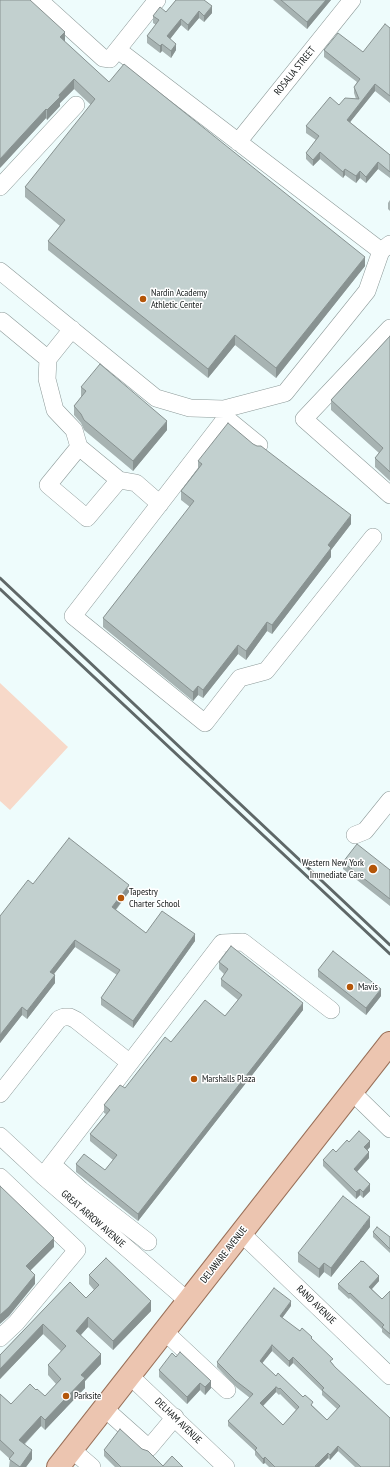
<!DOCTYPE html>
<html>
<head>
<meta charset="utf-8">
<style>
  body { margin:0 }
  canvas { display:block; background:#eefcfc }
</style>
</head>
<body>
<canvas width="390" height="1467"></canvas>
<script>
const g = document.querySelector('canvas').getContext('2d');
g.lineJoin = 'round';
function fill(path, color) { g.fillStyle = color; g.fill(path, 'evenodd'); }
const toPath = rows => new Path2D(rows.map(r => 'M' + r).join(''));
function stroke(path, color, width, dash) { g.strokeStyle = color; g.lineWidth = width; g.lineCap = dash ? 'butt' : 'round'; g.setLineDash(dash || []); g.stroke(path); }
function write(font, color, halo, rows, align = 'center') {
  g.font = font + ' "PT Sans Narrow",sans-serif'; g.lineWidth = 3; g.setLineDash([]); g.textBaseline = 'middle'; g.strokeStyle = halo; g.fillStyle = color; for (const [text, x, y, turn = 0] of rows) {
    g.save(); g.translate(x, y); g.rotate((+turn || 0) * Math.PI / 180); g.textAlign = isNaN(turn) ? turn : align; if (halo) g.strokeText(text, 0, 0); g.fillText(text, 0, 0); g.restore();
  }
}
const green = toPath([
  [0,683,68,747,10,810,0,801]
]);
const minor = toPath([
  [39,0,103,58,110,59,157,0],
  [118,50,381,251,390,244],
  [238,142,352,0],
  [0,187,76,105],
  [0,271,156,398,190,408,224,409,285,393,367,291,381,251],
  [2,321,48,359],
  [390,328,304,419,390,495],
  [72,329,48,359,47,379,55,410,74,430,79,447,119,480,87,518,48,485,79,447],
  [259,445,226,418,73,616,205,723,240,678,266,671,373,537],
  [119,480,136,483,160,504],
  [355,835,365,831,390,800],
  [352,1092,390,1129],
  [0,1094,59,1019,64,1017,70,1017,76,1020,130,1063],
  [0,1136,43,1176,188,1301],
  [52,1164,81,1190,148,1242],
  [43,1176,222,943,243,942,331,1010],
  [0,1177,77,1250,16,1323,0,1338],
  [241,1233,390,1376],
  [164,1331,227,1390],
  [129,1375,226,1467],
  [104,1408,149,1448,175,1417],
  [71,1449,92,1467]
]);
const major = toPath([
  [58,1467,390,1043]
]);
const rail = toPath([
  [0,578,390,945],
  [0,589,390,954]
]);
const wall = toPath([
  [176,0,212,13,204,22,199,18,188,31,181,25,170,39,176,50,171,58,162,51,160,53,147,43,147,36,156,25,153,23,153,16,166,12],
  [273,0,331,0,307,29],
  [390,28,390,103,375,91,350,122,390,155,390,178,378,169,366,183,360,178,356,183,345,175,343,178,320,159,313,166,306,159,306,153,316,140,306,133,306,126,339,105,356,99,354,93,354,87,357,82,324,57,324,50,363,52],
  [65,42,109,82,365,266,276,378,235,345,208,378,48,250,48,241,60,226,25,197,25,187,91,105,74,89,60,103,60,106,47,120,46,118,0,168],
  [390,200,390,211,388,209,388,203],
  [390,336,390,481,375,467,375,458,379,453,331,410,331,400],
  [81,387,167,430,133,471,84,430,81,423,74,415,74,406,81,397],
  [198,461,351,524,331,550,331,557,272,634,267,631,246,660,238,654,203,698,198,695,193,701,103,627,103,618,190,507,181,500,181,491,198,468],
  [343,862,390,870,390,906,343,869],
  [33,884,129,892,116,910,146,933,195,941,133,1028,101,1005,101,998,117,975,75,947,54,974,55,983,27,1019,22,1015,0,1043,0,916],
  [219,962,303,1010,138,1221,76,1172,76,1164,105,1170,113,1160,90,1141,90,1134,106,1114,104,1113,104,1105,125,1088,171,1042,225,1016,238,1000,221,986,221,979,224,974,219,969],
  [318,970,381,996,366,1015,318,977],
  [349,1142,370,1147,367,1150,369,1158,357,1172,370,1191,363,1198,360,1195,356,1199,323,1166,323,1160,336,1152],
  [370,1227,331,1277,324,1272,319,1278,298,1262,298,1253],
  [373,1232,390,1237,390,1253,373,1237],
  [89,1275,151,1311,113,1350,88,1327,81,1335,101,1364,85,1381,85,1388,45,1430,41,1426,25,1444,32,1459,26,1467,9,1467,10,1459,0,1450,0,1394,11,1404,36,1390,45,1396,56,1384,48,1375,48,1365,61,1351,43,1334,0,1379,0,1355,70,1282,86,1298,94,1290,89,1284],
  [379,1281,372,1289,382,1299,390,1291,390,1339,382,1332,382,1329,370,1317,350,1298,349,1299,338,1289,338,1284],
  [291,1306,282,1318,300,1331,312,1339,333,1364,390,1467,355,1467,338,1451,330,1460,328,1458,319,1467,269,1467,265,1463,263,1464,255,1455,255,1451,228,1426,228,1421,250,1398,236,1387,217,1367,217,1362],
  [272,1351,289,1367,293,1363,322,1391,322,1395,337,1409,327,1420,313,1406,276,1376,262,1363],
  [276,1392,279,1395,280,1394,296,1410,283,1425,263,1406],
  [176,1357,211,1388,205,1395,200,1390,187,1404,159,1377,159,1370],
  [142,1449,163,1466,183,1467,115,1467,104,1456,104,1450]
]);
const shadedWall = toPath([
  [326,0,331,0,307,29,307,22],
  [212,6,212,13,204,22,204,16],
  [199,11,199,18,188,31,188,25],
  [181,19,181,25,167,43,167,36],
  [65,32,65,42,60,37],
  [162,44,162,51,160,53,160,46],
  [176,44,176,50,171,58,171,51],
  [74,79,74,89,60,103,60,106,47,120,47,110,59,95],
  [375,84,375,91,347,126,347,120],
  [46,109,46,118,0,168,0,159],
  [320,152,320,159,313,166,313,160],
  [378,162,378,169,366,183,366,177],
  [345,169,345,175,343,178,343,172],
  [360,171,360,178,356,183,356,176],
  [365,257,365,266,276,378,276,368],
  [235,335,235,345,208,378,208,369],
  [167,421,167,430,133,471,133,461],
  [351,515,351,524,331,550,331,557,272,634,272,625,328,545],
  [267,622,267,631,246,660,246,651],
  [238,645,238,654,203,698,203,690],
  [198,686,198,695,193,701,193,692],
  [129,885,129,892,112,914,112,907],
  [195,934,195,941,133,1028,133,1021],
  [75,940,75,947,50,979,50,972],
  [55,975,55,983,27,1019,27,1011],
  [381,989,381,996,366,1015,366,1008],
  [303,1003,303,1010,138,1221,138,1214],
  [22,1007,22,1015,0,1043,0,1035],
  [370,1141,370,1147,364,1154,364,1147],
  [369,1152,369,1158,354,1175,354,1169],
  [370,1184,370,1191,363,1198,363,1192],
  [360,1189,360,1195,356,1199,356,1192],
  [370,1217,370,1227,331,1277,331,1268],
  [54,1238,54,1247,26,1275,26,1266],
  [324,1263,324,1272,319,1278,319,1269],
  [35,1275,35,1284,9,1316,0,1324,0,1315],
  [379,1276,379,1281,369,1292,369,1287],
  [151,1301,151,1311,113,1350,113,1341],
  [291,1301,291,1306,280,1321,280,1316],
  [88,1317,88,1327,76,1340,76,1331],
  [43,1324,43,1334,0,1379,0,1369],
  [272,1345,272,1351,260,1366,260,1361],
  [101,1354,101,1364,85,1381,85,1388,45,1430,45,1420,81,1375],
  [293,1357,293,1363,289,1367,289,1361],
  [211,1381,211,1388,205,1395,205,1387],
  [200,1383,200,1390,187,1404,187,1397],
  [276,1387,276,1392,260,1409,260,1403],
  [41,1416,41,1426,19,1449,19,1440],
  [338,1446,338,1451,330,1460,330,1455],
  [32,1450,32,1459,26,1467,20,1467],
  [328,1453,328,1458,319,1467,315,1467],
  [265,1457,265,1463,263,1464,263,1459]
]);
const building = toPath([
  [0,0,30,0,65,32,60,37,109,82,124,64,365,257,276,368,235,335,208,369,48,241,65,220,25,187,95,99,74,79,59,95,60,97,47,110,46,109,0,159,0,0],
  [176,0,204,0,212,6,204,16,199,11,188,25,181,19,167,36,176,44,171,51,162,44,160,46,147,36,159,20,153,16,160,7,166,12,176,0],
  [281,0,326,0,307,22,281,0],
  [385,24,390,28,390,96,375,84,347,120,390,155,390,172,378,162,366,177,360,171,356,176,345,169,343,172,320,152,313,160,306,153,319,136,306,126,330,97,339,105,345,98,359,99,354,87,360,79,324,50,338,33,363,52,385,24],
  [390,336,390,472,375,458,383,448,331,400,390,336],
  [100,364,167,421,133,461,84,420,81,414,74,406,86,391,81,387,100,364],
  [228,423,253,444,257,446,261,446,351,515,328,545,331,548,272,625,267,622,246,651,238,645,203,690,198,686,193,692,103,618,194,501,181,491,202,464,198,461,228,423],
  [69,838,129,885,112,907,146,933,162,911,195,934,133,1021,101,998,120,970,75,940,50,972,55,975,27,1011,22,1007,0,1035,0,916,28,880,33,884,69,838],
  [357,844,390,870,390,899,343,862,357,844],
  [231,946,303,1003,138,1214,76,1164,84,1154,105,1170,117,1155,90,1134,110,1110,104,1105,120,1085,125,1088,165,1037,171,1042,205,1000,225,1016,242,995,221,979,228,969,219,962,231,946],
  [333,951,381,989,366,1008,318,970,333,951],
  [359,1131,370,1141,364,1147,369,1152,354,1169,370,1184,363,1192,360,1189,356,1192,323,1160,333,1149,336,1152,347,1140,349,1142,359,1131],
  [0,1186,54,1238,26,1266,35,1275,9,1307,0,1315,0,1186],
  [343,1196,370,1217,331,1268,324,1263,319,1269,298,1253,343,1196],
  [377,1227,390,1237,390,1249,373,1232,377,1227],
  [106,1258,151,1301,113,1341,88,1317,76,1331,101,1354,81,1375,85,1378,45,1420,41,1416,19,1440,32,1450,20,1467,9,1459,14,1453,0,1440,0,1394,11,1404,30,1384,36,1390,37,1389,45,1396,61,1379,48,1365,66,1346,43,1324,0,1369,0,1355,70,1282,86,1298,99,1285,89,1275,106,1258],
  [361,1261,362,1262,363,1261,379,1276,369,1287,382,1299,390,1291,390,1334,382,1327,384,1325,370,1312,350,1293,349,1294,338,1284,361,1261],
  [274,1288,291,1301,280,1316,300,1331,302,1328,312,1337,311,1338,333,1359,330,1361,335,1367,390,1418,390,1467,361,1467,338,1446,330,1455,328,1453,315,1466,316,1467,275,1467,265,1457,263,1459,255,1450,257,1448,228,1421,253,1394,236,1381,217,1362,274,1288],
  [272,1345,289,1361,293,1357,324,1388,322,1390,340,1406,327,1420,311,1405,313,1402,305,1395,303,1397,278,1373,276,1376,260,1361,272,1345],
  [276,1387,279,1389,280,1388,299,1407,283,1425,260,1403,276,1387],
  [180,1352,211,1381,205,1387,200,1383,187,1397,159,1370,172,1353,176,1357,180,1352],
  [120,1429,142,1449,148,1451,163,1466,172,1456,183,1467,121,1467,104,1450,120,1429]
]);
const markers = [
  [143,299,4,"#b45609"],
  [373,869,5,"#b45609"],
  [121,898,4,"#b45609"],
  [350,987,4,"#b45609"],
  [194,1079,4,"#b45609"],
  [66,1396,4,"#b45609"]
];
const streetNames = [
  ["ROSALIA STREET",295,71,-51],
  ["GREAT ARROW AVENUE",93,1219,41],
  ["DELAWARE AVENUE",224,1255,-52],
  ["RAND AVENUE",316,1305,44],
  ["DELHAM AVENUE",178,1421,44]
];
const poiNames = [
  ["Nardin Academy",151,293],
  ["Athletic Center",151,305],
  ["Western New York",364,863,"right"],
  ["Immediate Care",364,875,"right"],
  ["Tapestry",129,892],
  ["Charter School",129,904],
  ["Mavis",358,987],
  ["Marshalls Plaza",202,1079],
  ["Parksite",74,1396]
];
fill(green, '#f7d9c9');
stroke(minor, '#8d9a99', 18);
stroke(major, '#997059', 24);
stroke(minor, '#fff', 17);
stroke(major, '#ecc5b0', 22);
stroke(rail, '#5f6868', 3);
fill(wall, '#a7b3b2');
fill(shadedWall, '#889291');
fill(building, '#c2d0cf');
stroke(building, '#889291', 1);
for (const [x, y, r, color] of markers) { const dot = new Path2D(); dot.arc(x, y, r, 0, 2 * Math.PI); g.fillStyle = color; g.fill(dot); stroke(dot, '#fff', 1.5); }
write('10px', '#141919', '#fff', streetNames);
write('10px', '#141919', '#fff', poiNames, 'left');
</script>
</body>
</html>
